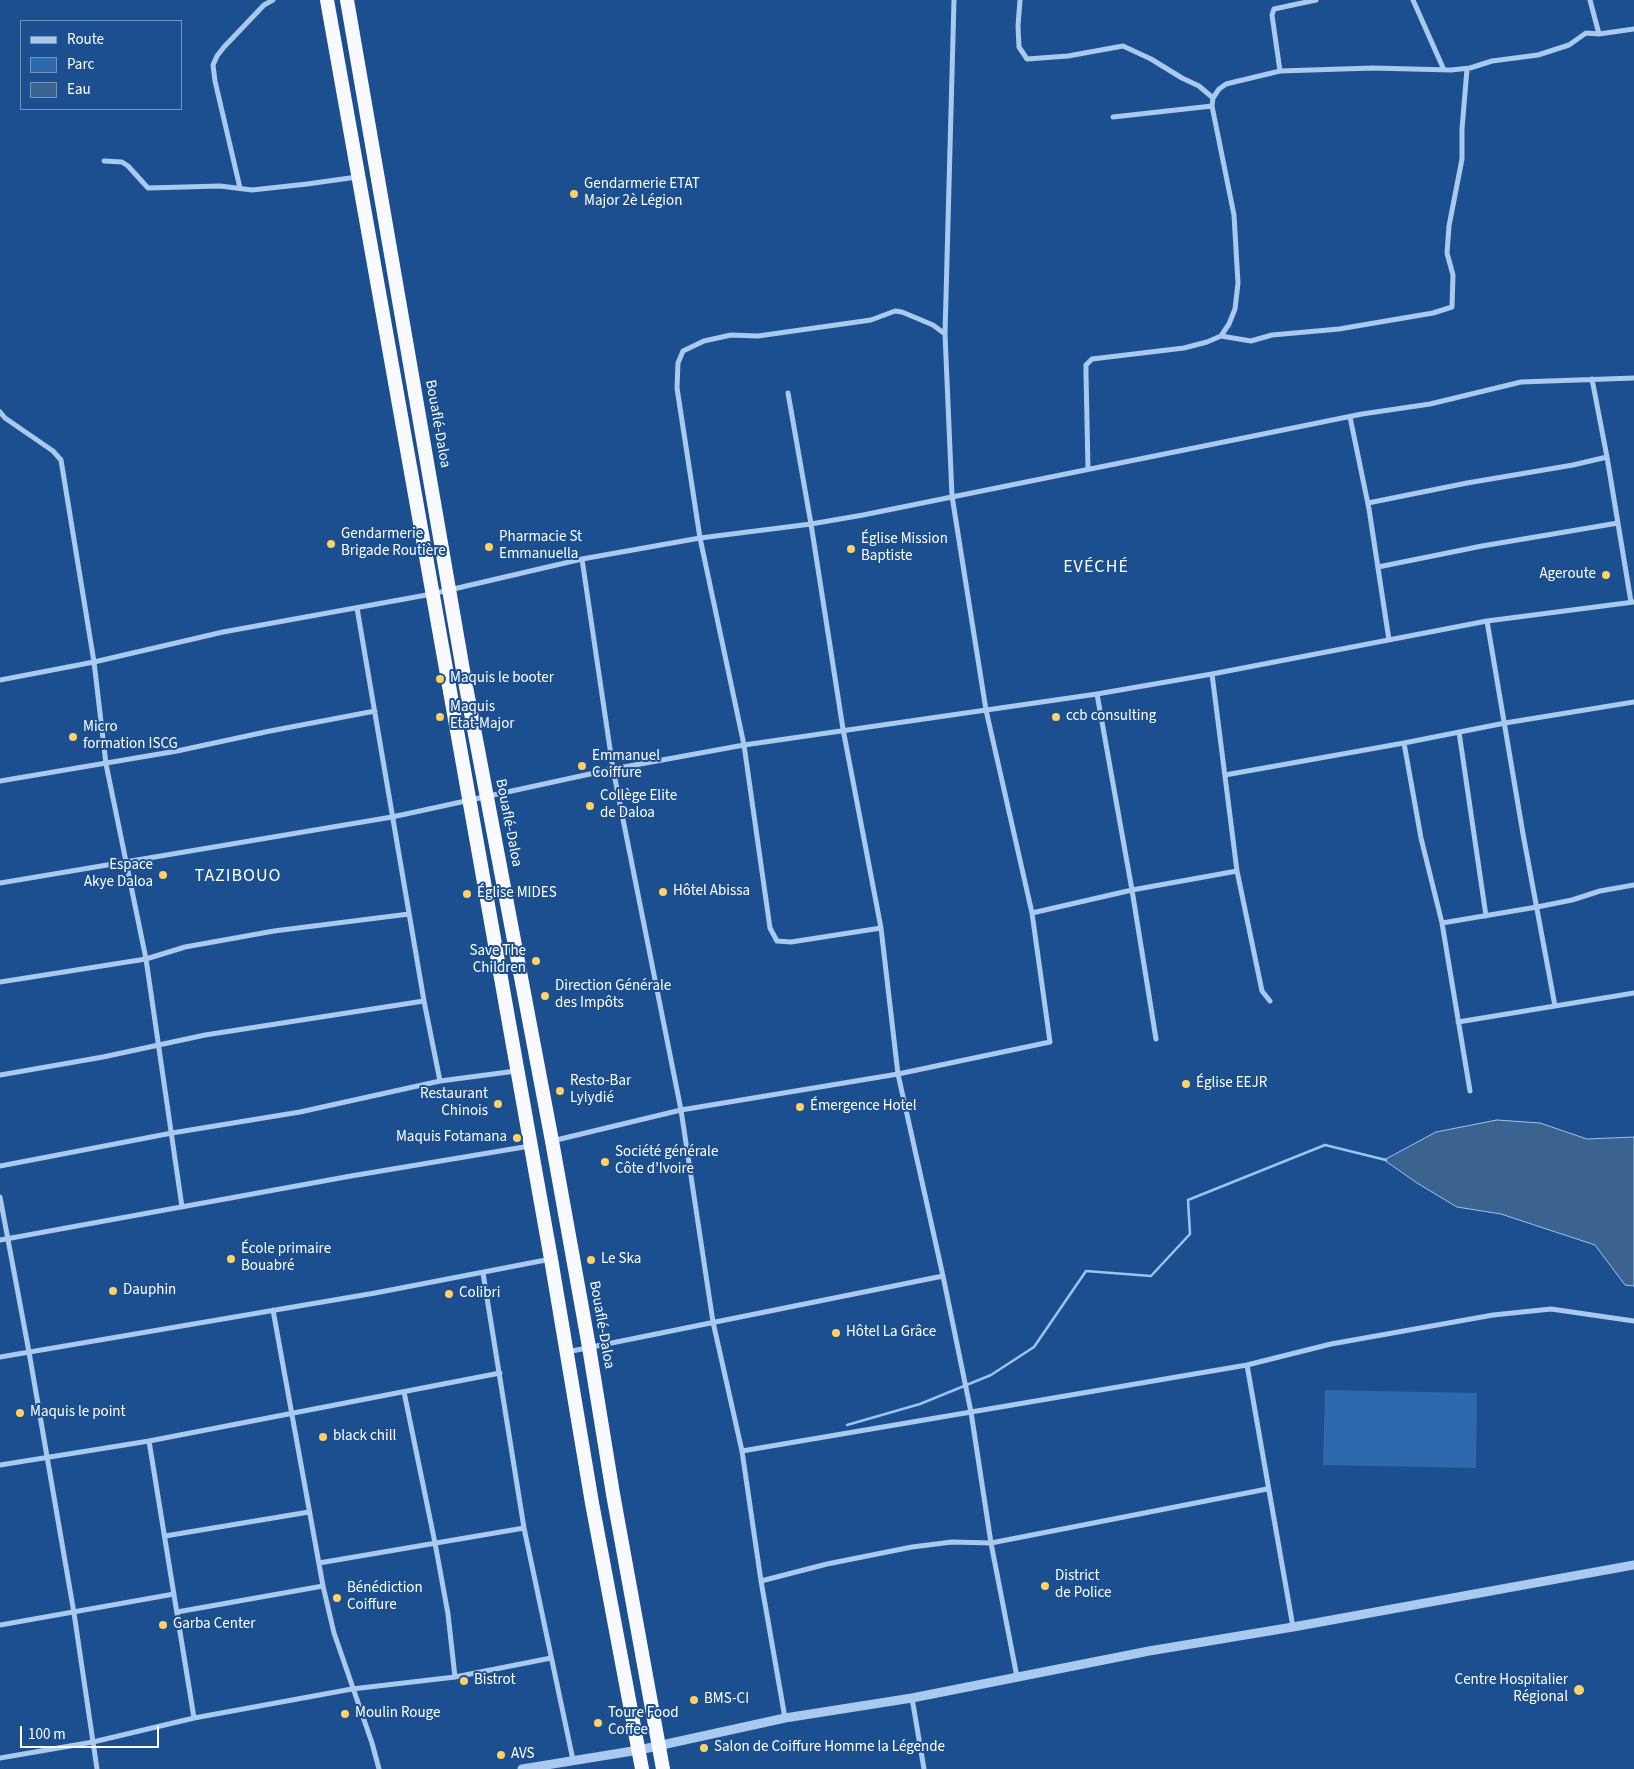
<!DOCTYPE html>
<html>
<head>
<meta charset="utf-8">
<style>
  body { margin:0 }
  #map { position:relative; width:1634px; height:1769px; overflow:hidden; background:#1b4f8f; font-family:"Source Sans 3",sans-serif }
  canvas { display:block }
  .legend { position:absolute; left:20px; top:20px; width:162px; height:90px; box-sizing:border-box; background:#1b4f8f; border:1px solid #7695bc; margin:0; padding:6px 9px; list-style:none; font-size:15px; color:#fff }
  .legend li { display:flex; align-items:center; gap:10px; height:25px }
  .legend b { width:25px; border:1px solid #7695bc }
  .scale { position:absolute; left:20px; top:1726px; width:139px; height:22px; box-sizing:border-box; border:2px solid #fff; border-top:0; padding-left:6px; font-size:15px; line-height:18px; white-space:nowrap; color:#fff; -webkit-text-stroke:4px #1b4f8f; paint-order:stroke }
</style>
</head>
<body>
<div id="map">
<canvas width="1634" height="1769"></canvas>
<ul class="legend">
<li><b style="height:6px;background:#a9c9ee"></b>Route</li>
<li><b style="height:14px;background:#2e69ad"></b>Parc</li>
<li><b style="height:14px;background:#3c6290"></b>Eau</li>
</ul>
<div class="scale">100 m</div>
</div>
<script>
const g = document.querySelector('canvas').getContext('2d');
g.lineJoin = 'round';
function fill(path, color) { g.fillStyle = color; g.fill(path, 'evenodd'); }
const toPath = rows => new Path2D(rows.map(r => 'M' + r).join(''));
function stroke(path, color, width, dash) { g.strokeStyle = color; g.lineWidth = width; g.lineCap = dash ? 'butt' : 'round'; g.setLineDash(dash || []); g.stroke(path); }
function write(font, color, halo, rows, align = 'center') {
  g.font = font + ' "Source Sans 3",sans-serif'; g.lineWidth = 4; g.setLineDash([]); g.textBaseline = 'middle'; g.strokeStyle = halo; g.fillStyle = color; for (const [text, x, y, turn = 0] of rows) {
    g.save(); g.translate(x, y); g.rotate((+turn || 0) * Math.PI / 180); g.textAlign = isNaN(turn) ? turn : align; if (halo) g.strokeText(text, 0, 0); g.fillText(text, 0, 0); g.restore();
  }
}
const green = toPath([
  [1325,1390,1477,1393,1476,1468,1323,1465]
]);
const water = toPath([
  [1497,1120,1540,1123,1587,1139,1634,1137,1634,1286,1625,1285,1595,1245,1501,1214,1457,1207,1417,1183,1384,1160,1436,1132,1497,1120]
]);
const stream = toPath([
  [847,1425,920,1404,991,1375,1034,1347,1086,1271,1151,1276,1190,1234,1188,1200,1325,1145,1386,1160]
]);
const minor = toPath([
  [1020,0,1018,26,1019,47,1027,59,1068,56,1123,46,1151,59,1182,78,1199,86,1213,98],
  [1413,0,1444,70],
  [1590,0,1599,34,1634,29],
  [1280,71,1272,15,1274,9,1316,0],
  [1113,117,1212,106],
  [104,161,122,162,128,166,148,188,220,186,252,190,307,184,357,177],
  [240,188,215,81,213,65,217,56,224,47,264,5,273,0],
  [1221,336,1251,341,1272,335,1339,329,1433,313,1452,307,1453,275,1447,253,1449,226,1462,159,1462,129,1467,69],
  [788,393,811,524,843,729,881,928,898,1074,943,1276,971,1412,991,1543,1017,1677],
  [0,412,5,418,53,451,61,460,94,662,106,764,146,959,182,1207],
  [1350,417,1369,509,1389,640],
  [1607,457,1631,602],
  [1088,469,1086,374,1086,365,1092,359,1184,348,1207,342,1221,336,1229,324,1235,309,1238,283,1234,215,1212,106,1213,98,1219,89,1226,84,1280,71,1373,68,1451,70,1470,68,1492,61,1538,55,1569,45,1586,33,1599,34],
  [1368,503,1467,483,1573,465,1607,457,1592,379],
  [582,559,613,769,681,1110,713,1322,742,1451,761,1581,785,1718],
  [1378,567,1482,546,1618,523],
  [357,608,424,1001,440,1081],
  [1487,621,1523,834,1555,1006],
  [1212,674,1237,871,1262,991,1270,1001],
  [0,680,94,662,223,632,432,594,582,559,700,538,811,524,863,515,1362,414,1430,404,1521,382,1634,378],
  [1097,694,1132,890,1156,1039],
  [1459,732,1486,916],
  [1404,743,1421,838,1442,923,1470,1091],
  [1225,775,1404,743,1505,723,1634,702],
  [0,781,177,751,270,731,375,711],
  [0,883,392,817,613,769,744,745,1097,694,1212,674,1487,621,1634,602],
  [1032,913,1132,890,1237,871],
  [1442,923,1537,907,1572,900,1600,891,1634,885],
  [881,928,791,942,777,941,770,928,744,745,700,538,677,388,678,363,683,351,704,341,731,335,758,336,871,320,895,311,902,312,933,325,945,334],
  [0,982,146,959,185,947,274,931,409,914],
  [1458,1022,1634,993],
  [0,1075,103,1057,205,1035,424,1001],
  [552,1141,681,1110,898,1074,1050,1042,1032,913,986,710,952,496,945,334,954,0],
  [0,1166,172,1133,300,1112,440,1081,516,1071],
  [0,1197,29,1352,74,1613,97,1769],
  [0,1240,351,1176,530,1146],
  [483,1273,524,1528,573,1760],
  [273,1310,323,1586,334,1633,372,1743,379,1769],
  [567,1352,943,1276],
  [0,1357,375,1293,551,1259],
  [1247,1365,1293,1627],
  [404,1392,435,1543,448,1614,455,1677],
  [149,1441,194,1718],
  [742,1451,1247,1365,1331,1344,1493,1315,1551,1309,1634,1321],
  [0,1465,149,1441,500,1373],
  [165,1536,309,1512],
  [319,1563,524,1528],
  [761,1581,827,1564,912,1547,952,1542,991,1543,1267,1489],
  [177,1612,323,1586],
  [0,1625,174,1594],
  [912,1698,924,1769],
  [0,1758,93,1742,194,1718,352,1689,455,1677,551,1658]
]);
const tertiary = toPath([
  [522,1769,639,1750,785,1718,912,1698,1149,1651,1293,1627,1634,1565]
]);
const trunk = toPath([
  [327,0,551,1259,592,1503,642,1769],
  [347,0,464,676,552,1141,589,1347,613,1494,663,1769]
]);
const markers = [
  [574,194,5,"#ffd166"],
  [331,544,5,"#ffd166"],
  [489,547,5,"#ffd166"],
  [851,549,5,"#ffd166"],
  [1606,575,5,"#ffd166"],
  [440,679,5,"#ffd166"],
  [440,717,5,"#ffd166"],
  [1056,717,5,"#ffd166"],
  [73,737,5,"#ffd166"],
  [582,766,5,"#ffd166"],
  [590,806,5,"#ffd166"],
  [163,875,5,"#ffd166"],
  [663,892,5,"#ffd166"],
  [467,894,5,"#ffd166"],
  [536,961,5,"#ffd166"],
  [545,996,5,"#ffd166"],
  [1186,1084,5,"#ffd166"],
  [560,1091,5,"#ffd166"],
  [498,1104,5,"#ffd166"],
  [800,1107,5,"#ffd166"],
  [517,1138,5,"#ffd166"],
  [605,1162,5,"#ffd166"],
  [231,1259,5,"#ffd166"],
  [591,1260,5,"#ffd166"],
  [113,1291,5,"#ffd166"],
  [449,1294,5,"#ffd166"],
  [836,1333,5,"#ffd166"],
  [20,1413,5,"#ffd166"],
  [323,1437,5,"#ffd166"],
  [1045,1586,5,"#ffd166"],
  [337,1598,5,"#ffd166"],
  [163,1625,5,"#ffd166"],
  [464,1681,5,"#ffd166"],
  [1579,1690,6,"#ffd166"],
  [694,1700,5,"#ffd166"],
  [345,1714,5,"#ffd166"],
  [598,1723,5,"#ffd166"],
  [704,1748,5,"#ffd166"],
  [501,1755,5,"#ffd166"]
];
const poiNames = [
  ["Gendarmerie ETAT",584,185],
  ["Major 2è Légion",584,202],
  ["Gendarmerie",341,535],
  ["Brigade Routière",341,552],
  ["Pharmacie St",499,538],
  ["Emmanuella",499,555],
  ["Église Mission",861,540],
  ["Baptiste",861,557],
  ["Ageroute",1596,575,"right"],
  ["Maquis le booter",450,679],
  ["Maquis",450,708],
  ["Etat-Major",450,725],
  ["ccb consulting",1066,717],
  ["Micro",83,728],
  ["formation ISCG",83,745],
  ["Emmanuel",592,757],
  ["Coiffure",592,774],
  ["Collège Elite",600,797],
  ["de Daloa",600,814],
  ["Espace",153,866,"right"],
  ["Akye Daloa",153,883,"right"],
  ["Hôtel Abissa",673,892],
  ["Église MIDES",477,894],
  ["Save The",526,952,"right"],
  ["Children",526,969,"right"],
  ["Direction Générale",555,987],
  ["des Impôts",555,1004],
  ["Resto-Bar",570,1082],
  ["Lylydié",570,1099],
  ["Église EEJR",1196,1084],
  ["Restaurant",488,1095,"right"],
  ["Chinois",488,1112,"right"],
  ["Émergence Hotel",810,1107],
  ["Maquis Fotamana",507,1138,"right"],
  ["Société générale",615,1153],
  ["Côte d’Ivoire",615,1170],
  ["École primaire",241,1250],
  ["Bouabré",241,1267],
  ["Le Ska",601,1260],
  ["Dauphin",123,1291],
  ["Colibri",459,1294],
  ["Hôtel La Grâce",846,1333],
  ["Maquis le point",30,1413],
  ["black chill",333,1437],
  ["District",1055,1577],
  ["de Police",1055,1594],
  ["Bénédiction",347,1589],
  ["Coiffure",347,1606],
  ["Garba Center",173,1625],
  ["Bistrot",474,1681],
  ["Centre Hospitalier",1568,1681,"right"],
  ["Régional",1568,1698,"right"],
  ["BMS-CI",704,1700],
  ["Moulin Rouge",355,1714],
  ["Toure Food",608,1714],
  ["Coffee",608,1731],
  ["Salon de Coiffure Homme la Légende",714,1748],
  ["AVS",511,1755]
];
const streetNames = [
  ["Bouaflé-Daloa",437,424,80],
  ["Bouaflé-Daloa",508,823,79],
  ["Bouaflé-Daloa",601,1325,80]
];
const quarterNames = [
  ["EVÉCHÉ",1096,568],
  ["TAZIBOUO",238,877]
];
fill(green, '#2e69ad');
fill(water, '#3c6290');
stroke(water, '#9cc4f0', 1);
stroke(stream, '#9cc4f0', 2.5);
stroke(minor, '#a9c9ee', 5);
stroke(tertiary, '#a9c9ee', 9);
stroke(trunk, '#f8faff', 14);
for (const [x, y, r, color] of markers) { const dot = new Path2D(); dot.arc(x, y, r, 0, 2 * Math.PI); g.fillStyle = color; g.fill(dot); stroke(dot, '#1b4f8f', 2); }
write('15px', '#fff', '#1b4f8f', poiNames, 'left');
write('15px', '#fff', '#1b4f8f', streetNames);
g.letterSpacing = '1px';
write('18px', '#fff', '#1b4f8f', quarterNames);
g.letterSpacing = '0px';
</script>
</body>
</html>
